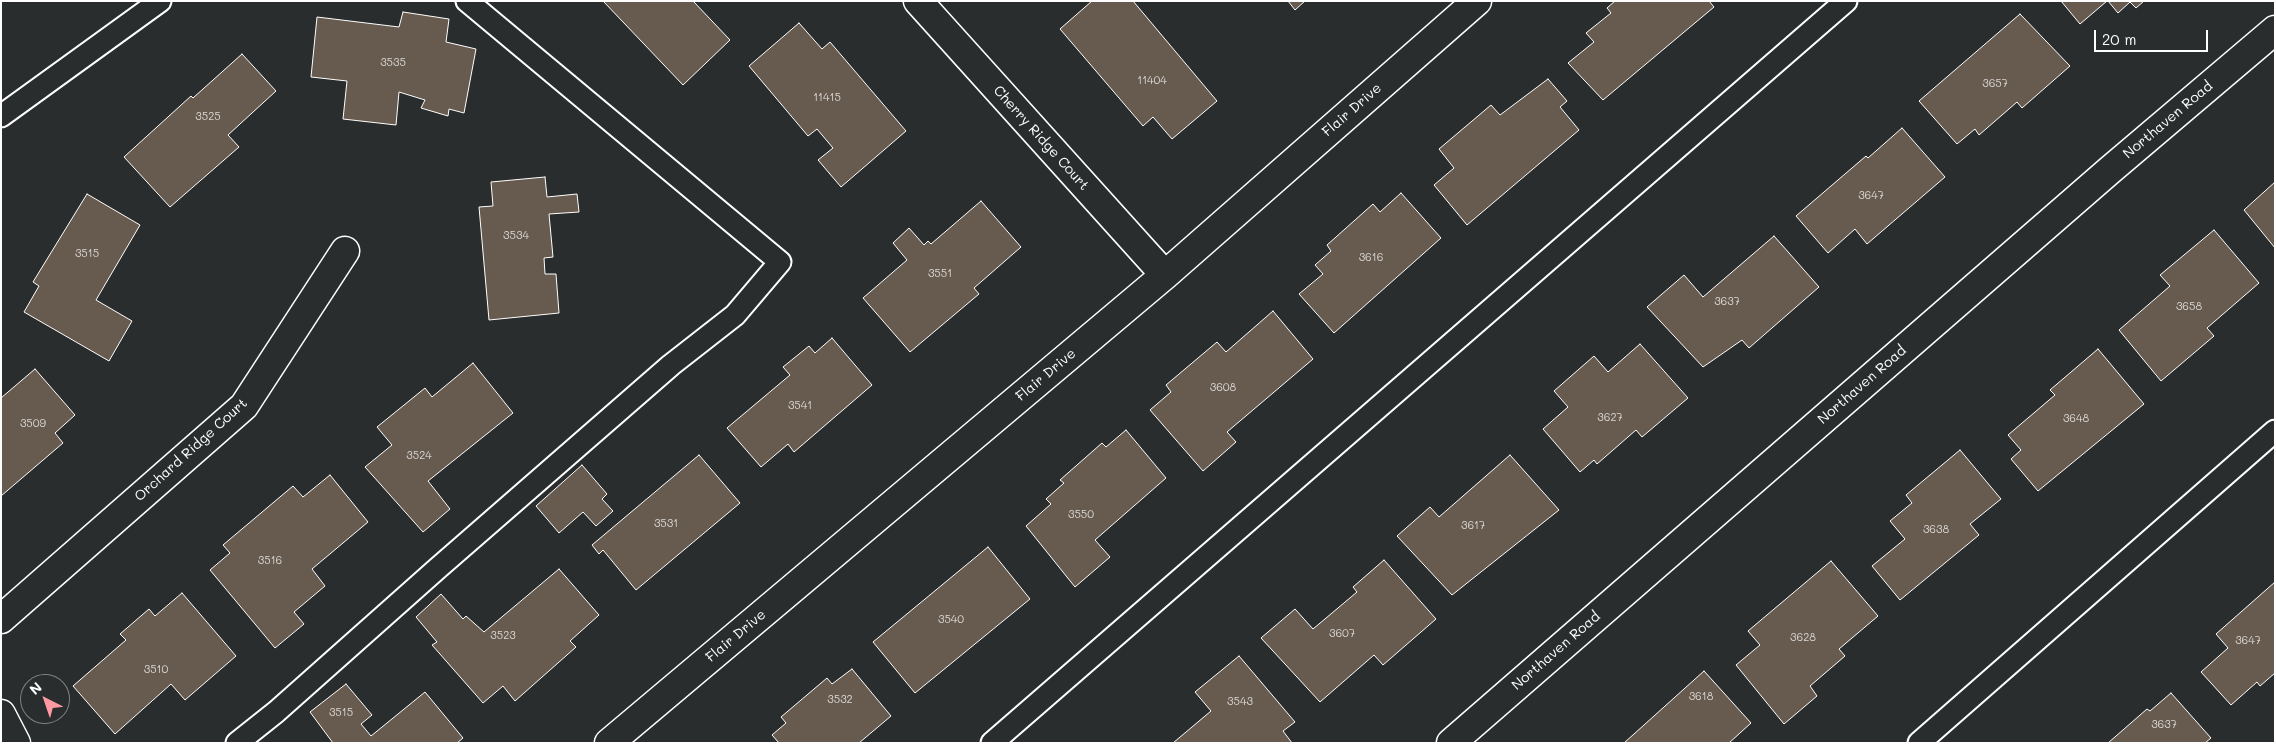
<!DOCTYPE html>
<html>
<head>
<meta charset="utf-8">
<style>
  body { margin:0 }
  #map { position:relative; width:2276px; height:744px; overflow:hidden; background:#2a2d2e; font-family:Mali,sans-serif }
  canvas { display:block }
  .frame { position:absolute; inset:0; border:2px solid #fff; pointer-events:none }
  .north { position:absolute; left:20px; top:674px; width:50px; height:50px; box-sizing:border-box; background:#2a2d2e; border:1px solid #7f8182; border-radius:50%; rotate:319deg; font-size:14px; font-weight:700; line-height:20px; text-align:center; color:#fff }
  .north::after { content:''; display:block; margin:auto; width:18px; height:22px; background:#ff9aa2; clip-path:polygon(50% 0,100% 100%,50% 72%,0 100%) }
  .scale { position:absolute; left:2094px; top:30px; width:114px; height:22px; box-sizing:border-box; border:2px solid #fff; border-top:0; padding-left:6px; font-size:15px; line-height:18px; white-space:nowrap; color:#fff; -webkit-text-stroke:4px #2a2d2e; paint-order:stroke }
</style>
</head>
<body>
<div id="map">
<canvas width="2276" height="744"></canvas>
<div class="frame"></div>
<div class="north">N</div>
<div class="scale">20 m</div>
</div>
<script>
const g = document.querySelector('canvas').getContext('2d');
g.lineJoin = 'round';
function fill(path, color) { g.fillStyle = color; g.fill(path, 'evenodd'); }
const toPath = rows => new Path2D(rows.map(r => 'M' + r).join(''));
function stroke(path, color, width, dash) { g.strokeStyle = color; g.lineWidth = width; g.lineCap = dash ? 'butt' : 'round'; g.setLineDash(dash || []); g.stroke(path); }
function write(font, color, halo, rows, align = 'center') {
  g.font = font + ' Mali,sans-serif'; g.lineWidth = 5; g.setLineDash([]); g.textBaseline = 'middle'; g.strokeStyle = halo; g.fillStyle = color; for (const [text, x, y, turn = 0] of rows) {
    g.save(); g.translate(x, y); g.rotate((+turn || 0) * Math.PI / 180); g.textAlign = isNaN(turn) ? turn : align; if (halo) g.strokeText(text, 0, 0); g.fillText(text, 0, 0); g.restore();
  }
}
const building = toPath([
  [603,1,693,1,730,40,683,85,603,1],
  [1092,1,1133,1,1217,101,1172,139,1153,117,1143,126,1060,29,1092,1],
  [1288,1,1305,1,1295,10,1288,1],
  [1615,1,1709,1,1714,7,1603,100,1568,63,1594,42,1586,33,1611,13,1607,8,1615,1],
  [2061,1,2107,1,2080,24,2061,1],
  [2108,1,2144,1,2136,8,2130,2,2118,13,2108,1],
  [403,12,449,19,446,42,476,49,464,113,449,109,448,116,421,108,425,100,399,92,396,125,343,119,347,81,311,77,317,17,399,27,403,12],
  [2020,14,2070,66,2022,108,2017,102,1979,135,1975,129,1957,144,1919,101,2020,14],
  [799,23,822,49,830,42,906,131,841,187,818,160,833,148,817,129,808,136,749,66,799,23],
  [242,54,276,91,228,135,239,147,170,207,124,157,191,96,193,98,242,54],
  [1548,79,1567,101,1560,107,1579,130,1467,225,1434,185,1454,168,1439,149,1491,105,1500,115,1548,79],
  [1902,128,1945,177,1867,244,1855,229,1828,253,1796,216,1866,156,1868,158,1902,128],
  [545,177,547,197,577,194,579,212,549,214,553,257,544,258,545,274,556,274,559,313,489,320,479,207,493,206,491,182,545,177],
  [2275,182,2275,248,2244,210,2275,182],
  [1401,193,1441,238,1334,333,1299,294,1323,274,1315,265,1331,251,1327,245,1373,204,1380,212,1401,193],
  [87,194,140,225,96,300,132,321,109,361,24,312,39,286,33,282,87,194],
  [981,201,1021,247,974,288,979,294,910,352,863,298,907,260,893,243,909,228,924,245,928,241,931,244,981,201],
  [2214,230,2259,283,2207,328,2214,336,2161,381,2119,330,2170,286,2160,275,2214,230],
  [1774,236,1819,287,1749,348,1742,340,1703,367,1647,307,1684,275,1703,297,1774,236],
  [1273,311,1313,359,1227,432,1236,442,1203,471,1150,410,1171,392,1166,385,1217,342,1226,352,1273,311],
  [832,338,872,385,794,452,788,444,761,467,727,428,790,375,783,367,809,346,815,353,832,338],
  [1640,344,1688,398,1642,437,1636,430,1597,464,1594,460,1580,472,1543,429,1568,407,1554,391,1594,356,1608,372,1640,344],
  [2098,349,2144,404,2038,491,2011,459,2021,450,2008,435,2055,395,2050,390,2098,349],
  [473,363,513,413,428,481,450,509,423,532,365,467,392,445,377,427,425,388,432,397,473,363],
  [35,369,75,415,55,433,63,443,1,496,1,398,35,369],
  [1126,430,1166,478,1095,540,1110,557,1075,587,1026,526,1051,504,1046,499,1064,483,1060,480,1102,443,1106,447,1126,430],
  [1960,450,2001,499,1970,524,1979,535,1900,600,1872,566,1905,539,1890,521,1912,503,1906,495,1960,450],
  [699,455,740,503,636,590,603,550,599,554,592,545,699,455],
  [1510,455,1559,510,1452,595,1397,536,1430,507,1439,517,1510,455],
  [582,465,607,494,602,499,613,511,596,526,583,512,559,533,536,506,582,465],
  [330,475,368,522,312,569,325,586,294,612,304,624,275,648,210,570,230,553,223,545,293,486,303,497,330,475],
  [988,547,1030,599,915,693,873,642,988,547],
  [1384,560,1436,619,1383,665,1374,655,1320,702,1261,638,1295,609,1313,629,1357,592,1353,587,1384,560],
  [1831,561,1878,616,1839,649,1845,656,1810,686,1817,696,1784,724,1736,665,1760,645,1748,631,1831,561],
  [559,569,599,615,570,641,576,647,515,701,503,686,483,703,432,645,437,642,416,617,441,594,463,619,466,616,484,632,559,569],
  [2275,582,2275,673,2260,686,2257,682,2231,705,2201,672,2228,648,2216,634,2275,582],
  [182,593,236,656,185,700,171,684,115,734,73,686,126,640,120,634,149,609,155,616,182,593],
  [1239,656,1295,722,1283,731,1292,743,1173,743,1211,711,1195,692,1239,656],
  [852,669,891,716,859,743,779,743,772,735,786,723,781,717,827,678,832,684,852,669],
  [1704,671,1751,723,1729,743,1624,743,1704,671],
  [346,684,372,715,361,724,371,736,425,692,463,738,457,743,333,743,310,712,346,684],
  [2171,693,2211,738,2205,743,2108,743,2147,709,2150,711,2171,693]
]);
const lane = toPath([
  [1,116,160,1],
  [237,743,276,712,438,568,671,365,735,315,780,262,467,1],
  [992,743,1846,1],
  [1919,743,2275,431]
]);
const street = toPath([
  [918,1,1165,275],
  [1,619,244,406,345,251],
  [1,714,16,743],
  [609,743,1165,275,1477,1]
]);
const secondary = toPath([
  [1451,743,2110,170,2275,30]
]);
const numberNames = [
  ["3535",393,63],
  ["11404",1152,81],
  ["3657",1995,84],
  ["11415",827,98],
  ["3525",208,117],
  ["3647",1871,196],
  ["3534",516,236],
  ["3515",87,254],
  ["3616",1371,258],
  ["3551",940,274],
  ["3637",1727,302],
  ["3658",2189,307],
  ["3608",1223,388],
  ["3541",800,406],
  ["3627",1610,418],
  ["3648",2076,419],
  ["3509",33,424],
  ["3524",419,456],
  ["3550",1081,515],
  ["3531",666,524],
  ["3617",1473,526],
  ["3638",1936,530],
  ["3516",270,561],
  ["3540",951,620],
  ["3607",1342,634],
  ["3523",503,636],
  ["3628",1803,638],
  ["3647",2248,641],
  ["3510",156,670],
  ["3618",1701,697],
  ["3532",840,700],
  ["3543",1240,702],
  ["3515",341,713],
  ["3637",2164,725]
];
const streetNames = [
  ["Flair Drive",1352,110,-41],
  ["Northaven Road",2168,120,-40],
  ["Cherry Ridge Court",1041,138,48],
  ["Flair Drive",1046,375,-40],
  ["Northaven Road",1862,385,-41],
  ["Orchard Ridge Court",191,450,-42],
  ["Flair Drive",736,636,-40],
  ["Northaven Road",1556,651,-41]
];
fill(building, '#675a4e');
stroke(building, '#fff', 1);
stroke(lane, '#fff', 25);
stroke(street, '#fff', 31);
stroke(secondary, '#fff', 31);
stroke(lane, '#2a2d2e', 21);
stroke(street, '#2a2d2e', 28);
stroke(secondary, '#2a2d2e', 28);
write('11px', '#d9d6d3', null, numberNames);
write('14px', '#fff', '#2a2d2e', streetNames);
</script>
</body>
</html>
